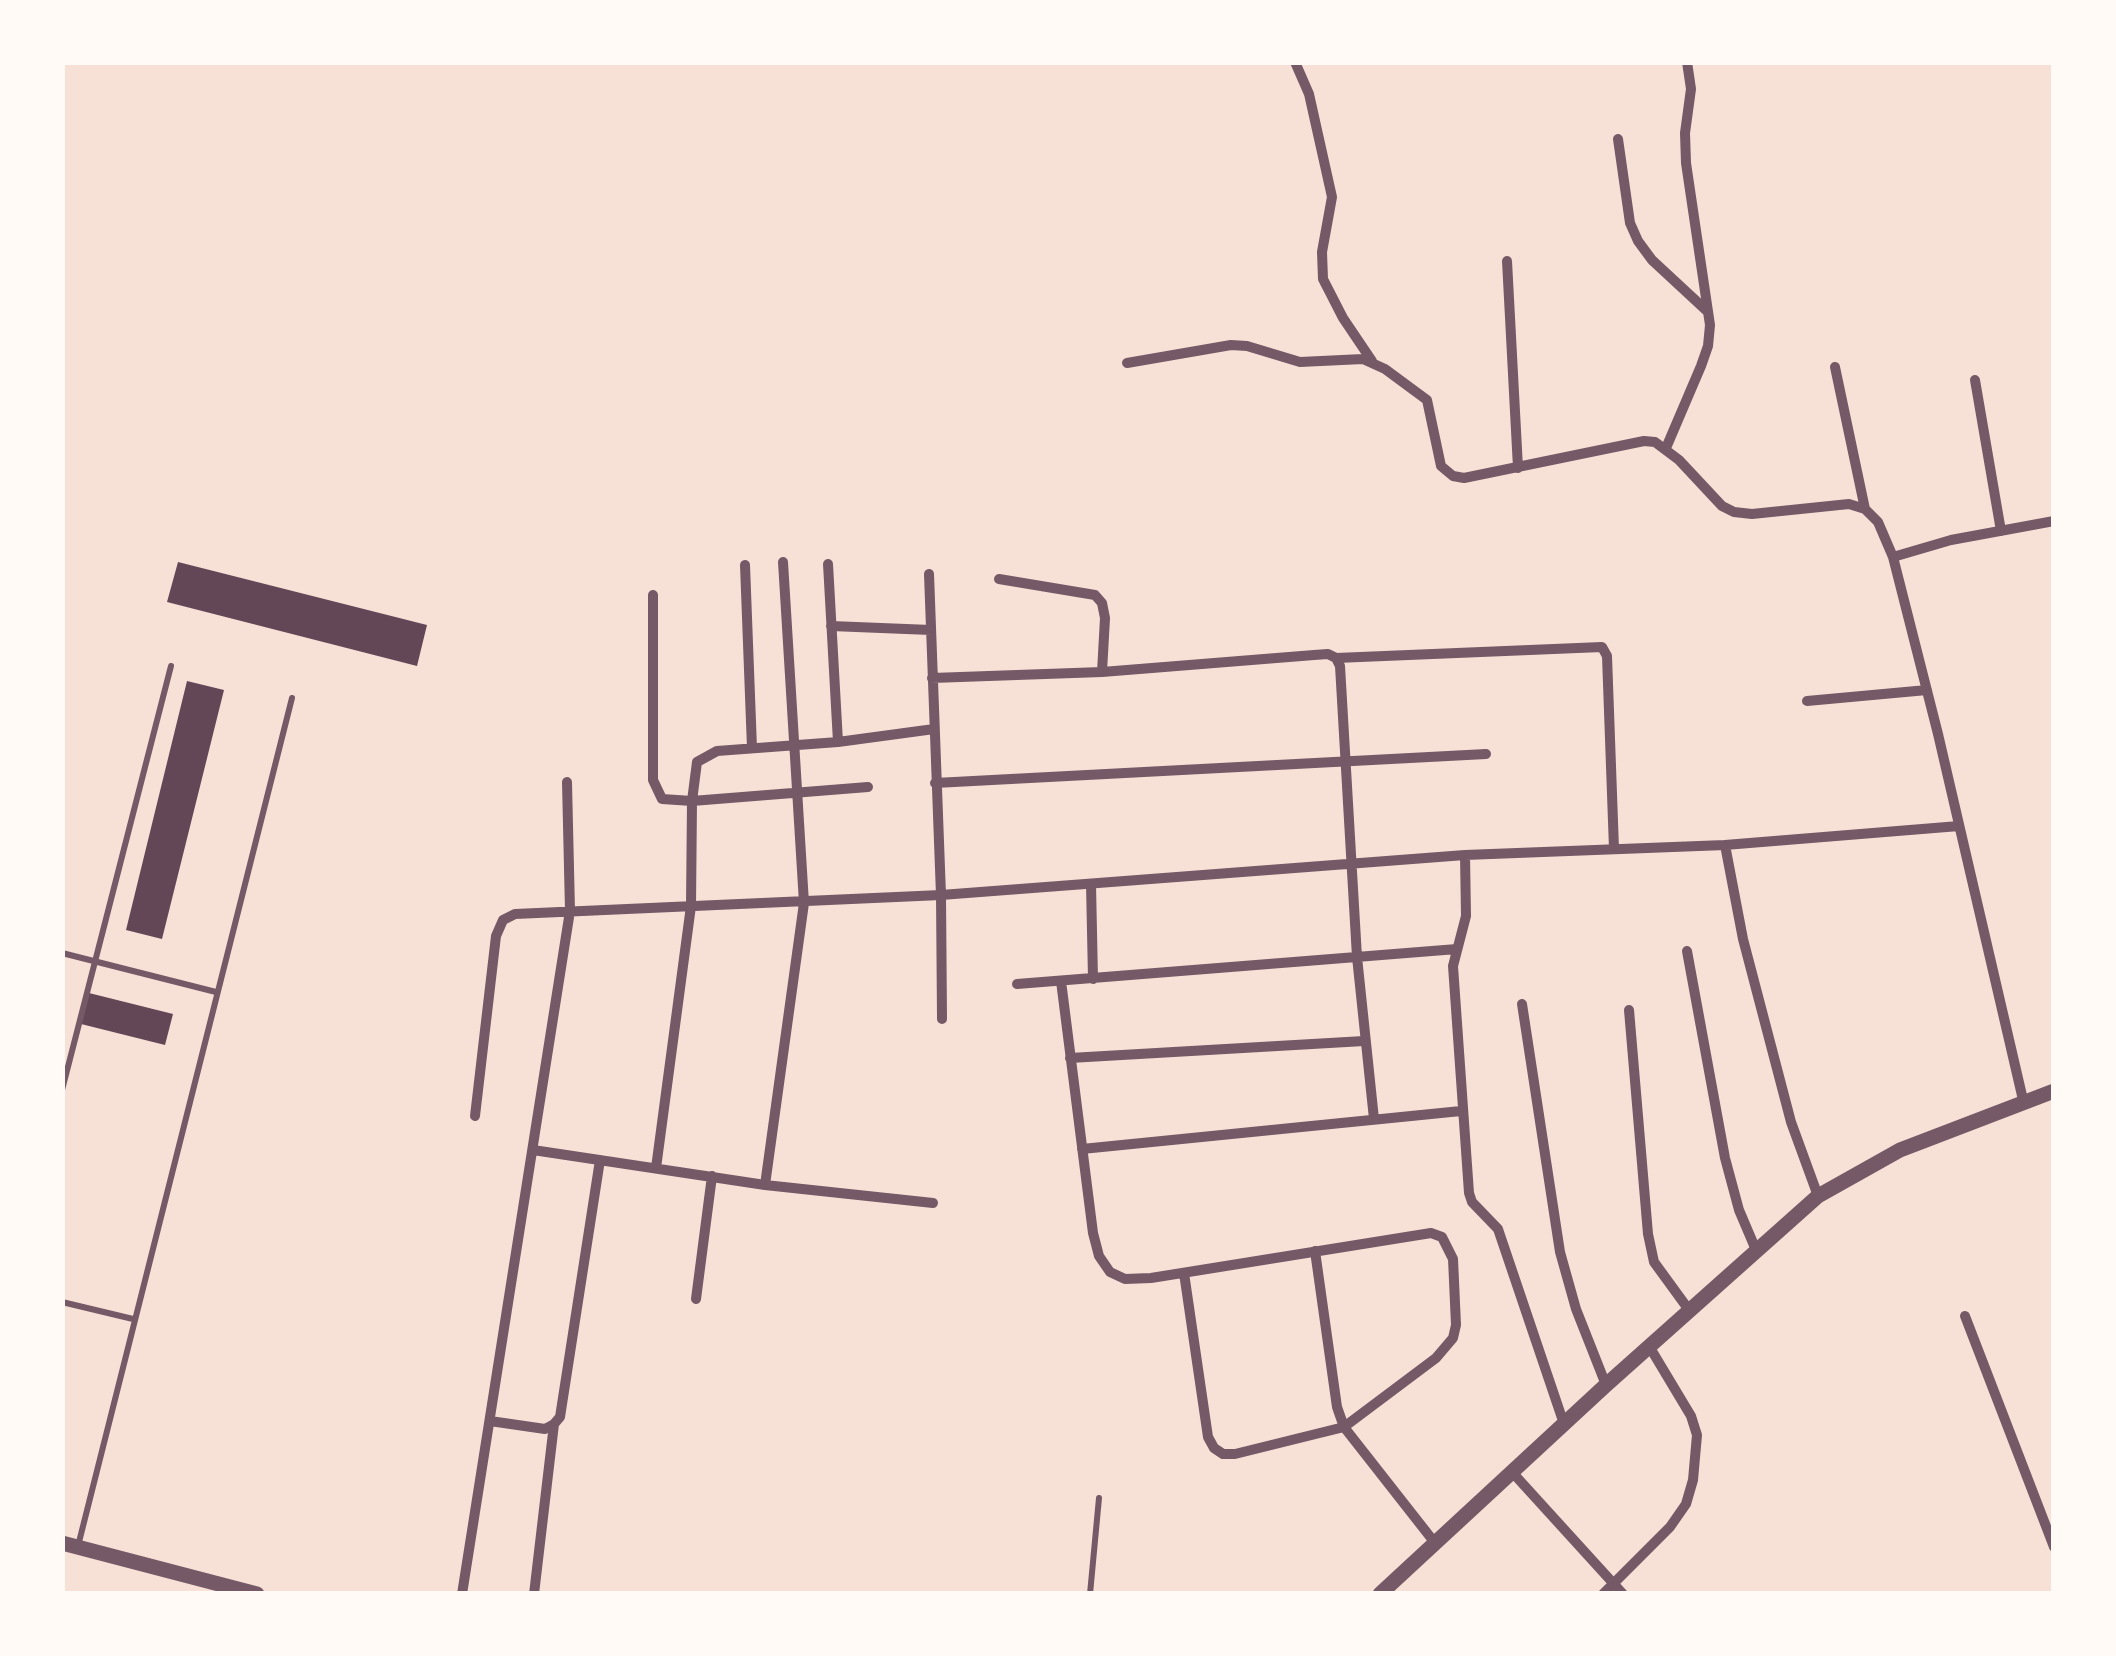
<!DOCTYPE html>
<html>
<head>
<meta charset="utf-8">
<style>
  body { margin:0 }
  #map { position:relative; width:2116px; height:1656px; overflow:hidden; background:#f7e1d7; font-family:"Asap Condensed",sans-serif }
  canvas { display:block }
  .frame { position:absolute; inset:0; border:65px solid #fffaf5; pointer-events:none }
</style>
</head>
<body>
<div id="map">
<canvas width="2116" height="1656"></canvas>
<div class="frame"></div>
</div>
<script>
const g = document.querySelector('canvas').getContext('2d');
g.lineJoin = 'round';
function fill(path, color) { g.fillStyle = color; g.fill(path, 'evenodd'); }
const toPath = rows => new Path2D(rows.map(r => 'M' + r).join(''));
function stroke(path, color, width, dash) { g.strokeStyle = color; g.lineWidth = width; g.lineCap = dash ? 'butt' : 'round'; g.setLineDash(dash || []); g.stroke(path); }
const building = toPath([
  [178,562,427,625,417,666,167,602],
  [187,681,224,690,162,939,126,930],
  [89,993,173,1014,165,1045,81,1024]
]);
const service = toPath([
  [62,953,216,992],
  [62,1090,171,666],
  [62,1302,133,1319],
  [78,1546,292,698],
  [1090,1594,1099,1498]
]);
const minor = toPath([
  [1295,62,1309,94,1332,197,1322,252,1323,279,1343,318,1372,361],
  [1618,139,1630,223,1638,241,1652,260,1707,311],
  [1507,261,1518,468],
  [1127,363,1231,345,1247,346,1300,362,1363,359,1385,369,1427,400,1441,466,1453,476,1464,478,1644,441,1655,442,1679,460,1722,506,1734,512,1752,514,1849,504,1865,509,1878,522,1893,557,1938,734,2024,1104],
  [1835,367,1865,509],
  [1975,380,2001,531],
  [1666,448,1701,366,1708,346,1710,325,1686,163,1685,133,1691,89,1687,62],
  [1893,557,1951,540,2054,521],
  [828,564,838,742],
  [745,565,752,748],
  [929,574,941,895,942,1019],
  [999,579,1095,595,1102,603,1105,618,1102,672],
  [653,595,653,780,662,799,692,801,868,787],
  [831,626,931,630],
  [1336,658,1602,647,1607,656,1614,849],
  [932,678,1102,672,1314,655,1328,654,1336,658,1340,666,1357,957,1374,1119],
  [1807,701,1927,690],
  [935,783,1486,754],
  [1725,845,1743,939,1791,1122,1818,1196],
  [1465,855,1466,916,1453,966,1469,1193,1472,1202,1498,1229,1564,1424],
  [1091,884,1093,979],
  [1687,951,1725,1158,1739,1210,1756,1250],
  [1061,981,1093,1233,1099,1256,1110,1272,1125,1279,1151,1278,1431,1233,1442,1237,1453,1259,1456,1325,1453,1338,1436,1358,1344,1427,1235,1454,1223,1454,1214,1448,1208,1437,1184,1273],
  [1017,984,1457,949],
  [1522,1004,1560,1252,1576,1309,1606,1385],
  [1629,1010,1648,1234,1654,1262,1689,1310],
  [1070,1058,1364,1041],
  [475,1116,496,936,503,920,515,914,941,895,1465,855,1725,845,1959,826],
  [1082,1149,1461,1111],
  [533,1150,765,1185,933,1203],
  [656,1168,691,906,692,801,697,762,717,751,838,742,934,729],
  [765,1185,804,903,783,562],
  [1315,1251,1337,1407,1344,1427,1435,1543],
  [696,1299,712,1176],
  [1965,1316,2054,1547],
  [490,1421,545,1429,554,1424,560,1417,600,1160],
  [1512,1472,1623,1594],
  [462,1594,570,911,567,782],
  [534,1594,554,1424],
  [1603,1594,1670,1527,1686,1504,1693,1480,1697,1435,1691,1416,1649,1346]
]);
const tertiary = toPath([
  [62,1543,257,1594],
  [1380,1594,1606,1385,1818,1196,1900,1150,2054,1091]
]);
fill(building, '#644757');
stroke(service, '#755966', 6);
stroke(minor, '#755966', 10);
stroke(tertiary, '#755966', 15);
</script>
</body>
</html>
